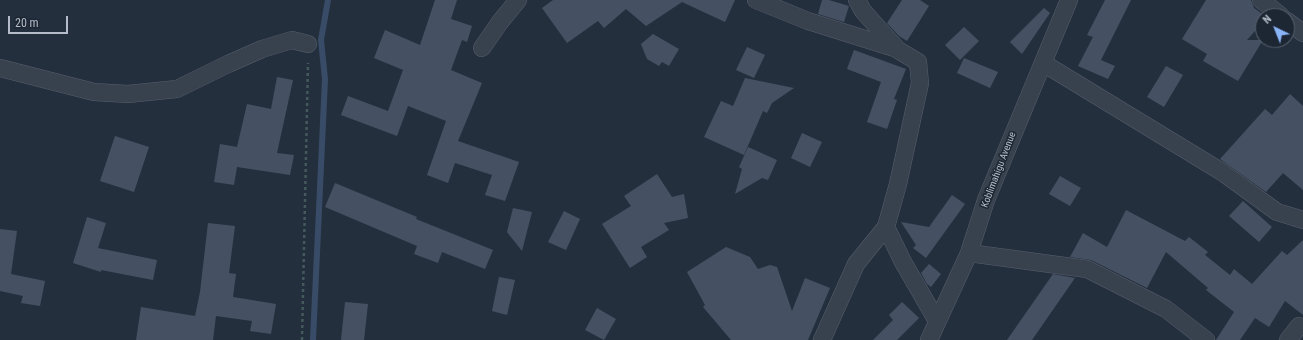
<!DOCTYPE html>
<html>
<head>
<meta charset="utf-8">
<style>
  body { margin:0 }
  #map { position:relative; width:1303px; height:340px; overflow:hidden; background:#242f3e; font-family:"Roboto Condensed",sans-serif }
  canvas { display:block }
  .north { position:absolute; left:1255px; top:8px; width:40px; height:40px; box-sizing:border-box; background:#1d2633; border:1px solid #59626f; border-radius:50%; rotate:317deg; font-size:11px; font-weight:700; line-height:16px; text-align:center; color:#b4bcc9 }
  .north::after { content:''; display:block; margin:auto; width:14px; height:18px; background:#8ab4f8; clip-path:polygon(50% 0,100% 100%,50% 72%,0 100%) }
  .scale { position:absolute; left:8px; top:16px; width:60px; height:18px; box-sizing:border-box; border:2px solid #b4bcc9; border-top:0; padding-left:5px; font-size:12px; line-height:14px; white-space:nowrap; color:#b4bcc9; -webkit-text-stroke:3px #1d2633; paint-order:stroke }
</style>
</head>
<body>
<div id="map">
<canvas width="1303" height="340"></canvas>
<div class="north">N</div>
<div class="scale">20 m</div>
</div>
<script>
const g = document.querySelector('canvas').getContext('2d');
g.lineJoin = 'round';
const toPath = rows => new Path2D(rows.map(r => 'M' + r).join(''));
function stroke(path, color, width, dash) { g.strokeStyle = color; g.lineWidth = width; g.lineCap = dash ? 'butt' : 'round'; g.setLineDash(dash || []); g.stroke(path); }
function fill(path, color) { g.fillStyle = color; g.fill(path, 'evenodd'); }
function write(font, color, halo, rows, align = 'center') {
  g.font = font + ' "Roboto Condensed",sans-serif'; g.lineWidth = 3; g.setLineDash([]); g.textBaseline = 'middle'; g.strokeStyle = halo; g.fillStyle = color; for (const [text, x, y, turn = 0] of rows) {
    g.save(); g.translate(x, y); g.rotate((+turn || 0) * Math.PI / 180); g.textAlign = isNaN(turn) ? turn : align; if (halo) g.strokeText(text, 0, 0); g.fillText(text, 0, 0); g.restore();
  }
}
const stream = toPath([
  [313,340,325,79,321,40,328,0]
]);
const building = toPath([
  [435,0,457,0,451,19,472,26,467,42,462,40,451,70,482,83,458,141,519,162,505,201,485,195,492,175,455,163,448,183,427,175,446,121,408,106,397,136,341,115,348,96,388,111,403,70,374,58,385,30,420,45],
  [553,0,735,0,725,22,682,2,646,26,626,9,604,28,598,21,567,43,542,8],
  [822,0,829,0,849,6,844,22,818,14],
  [902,0,920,0,929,6,907,41,899,36,887,23],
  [1105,0,1131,0,1101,60,1115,66,1108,79,1078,66,1093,37,1087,35],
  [1206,0,1251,0,1254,8,1265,16,1263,16,1263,22,1247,40,1263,40,1238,81,1203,61,1207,54,1182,39],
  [1044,8,1050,13,1022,54,1010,42],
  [964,27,979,41,960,60,945,45],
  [653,34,679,49,669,66,662,62,659,66,647,59,641,44],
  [747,47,765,55,754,78,736,70],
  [854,50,906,69,894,99,897,100,887,129,867,122,881,82,847,69],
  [964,58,998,72,990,88,957,73],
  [1166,66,1183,75,1164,107,1147,97],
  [277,77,293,80,277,153,294,155,290,175,237,167,234,185,214,182,220,144,237,147,247,104,271,109],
  [745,78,794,88,772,103,767,113,763,111,744,155,704,137,721,101,733,106],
  [1290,94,1303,106,1303,190,1283,173,1266,192,1220,159,1265,109,1272,115],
  [802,133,822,142,810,167,791,158],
  [115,136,149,147,134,192,100,181],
  [748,147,777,160,768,180,762,178,735,194,742,169,739,167],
  [657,174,672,197,684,194,688,218,664,223,669,230,641,247,647,257,630,268,602,224,631,206,624,196],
  [1060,176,1081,188,1070,206,1049,194],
  [335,183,417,217,416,219,493,250,485,269,442,252,438,263,414,254,417,246,325,207],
  [952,195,965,204,926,258,913,248,916,245,901,222,929,227],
  [1243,201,1272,227,1259,242,1229,216],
  [513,208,532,212,522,251,507,232],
  [1126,210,1185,241,1189,237,1208,252,1205,255,1230,275,1234,269,1252,284,1282,251,1287,255,1303,240,1303,315,1285,301,1269,327,1255,318,1240,340,1216,340,1234,312,1206,290,1208,288,1166,252,1147,288,1091,260,1070,257,1083,233,1107,247],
  [564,211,580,219,566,250,548,242],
  [87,217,106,223,98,248,157,260,153,280,101,270,101,272,73,263],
  [208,223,235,226,229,273,236,274,233,297,276,304,271,334,250,331,252,321,216,316,213,340,136,340,141,307,195,316,200,292],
  [0,229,17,231,11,274,45,281,40,306,21,303,23,296,0,291],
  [726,247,750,257,758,269,770,265,777,267,792,311,805,278,830,288,808,340,731,340,703,307,705,305,687,272],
  [929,264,941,274,931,287,927,284,921,273],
  [1053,274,1075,278,1032,340,1007,340],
  [499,277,515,280,507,315,492,311],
  [345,302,368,304,364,340,341,340],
  [902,302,919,318,897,340,873,340,893,320,889,315],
  [597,308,616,319,604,340,585,330]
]);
const path = toPath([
  [302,340,308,63]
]);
const street = toPath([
  [756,0,808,21,897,49],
  [1261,0,1281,16],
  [1287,21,1303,33],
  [482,48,500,22,518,0],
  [1043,63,1222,172,1277,212,1303,220],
  [0,68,94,92,128,94,177,89,228,64,262,49,292,40,308,44],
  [886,227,903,262,937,321],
  [969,253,1087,269,1166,309,1206,340],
  [822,340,856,264,886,227,898,184,920,83,918,62,898,50,863,11,857,0],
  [929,340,969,253,986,200,1069,0],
  [1288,340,1299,326]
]);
const streetNames = [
  ["Koblimahigu Avenue",999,170,-69]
];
stroke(stream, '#394c67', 6);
fill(building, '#455162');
stroke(street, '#565f6c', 18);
stroke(path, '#44595c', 2.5, [3, 3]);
stroke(street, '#38414e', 17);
write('10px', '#b4bcc9', '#1d2633', streetNames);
</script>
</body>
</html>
